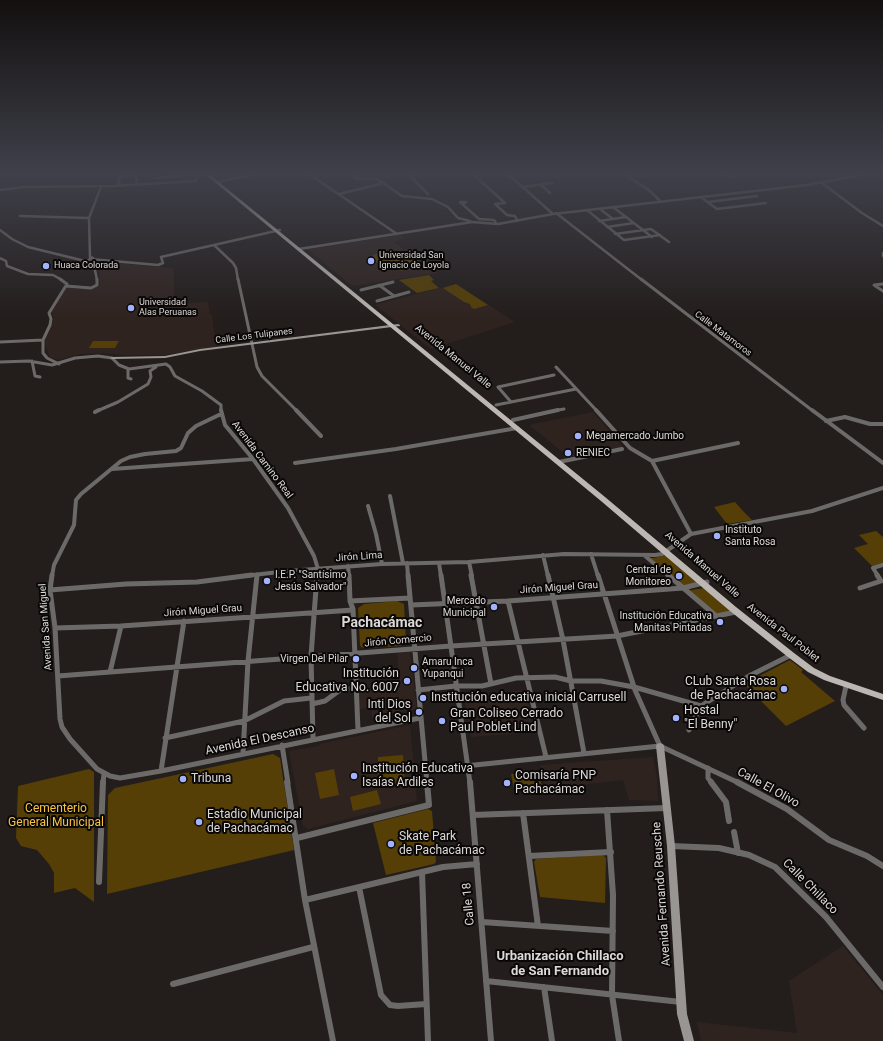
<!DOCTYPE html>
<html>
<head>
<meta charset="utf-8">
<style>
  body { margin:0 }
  canvas { display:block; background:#231d1b }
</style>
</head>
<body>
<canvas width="883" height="1041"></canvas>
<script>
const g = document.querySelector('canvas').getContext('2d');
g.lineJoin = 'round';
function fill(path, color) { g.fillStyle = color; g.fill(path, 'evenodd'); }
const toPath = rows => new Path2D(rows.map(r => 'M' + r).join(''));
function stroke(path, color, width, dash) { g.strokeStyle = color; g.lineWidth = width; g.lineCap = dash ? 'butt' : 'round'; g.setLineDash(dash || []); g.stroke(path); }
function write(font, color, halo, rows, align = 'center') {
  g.font = font + ' Roboto,sans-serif'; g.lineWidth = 4; g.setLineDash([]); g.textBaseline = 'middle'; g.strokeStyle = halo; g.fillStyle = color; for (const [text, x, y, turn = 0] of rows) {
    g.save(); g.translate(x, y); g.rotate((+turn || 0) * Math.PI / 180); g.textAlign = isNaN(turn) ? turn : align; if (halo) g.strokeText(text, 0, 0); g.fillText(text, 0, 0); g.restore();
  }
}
const built = toPath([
  [401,235,405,238,393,242,437,273,352,286,308,249],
  [94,260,105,262,172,268,174,270,174,293,178,304,208,302,210,315,212,315,216,347,164,355,124,355,104,353,79,354,58,360,50,357,44,343,54,318,51,312,65,289,68,288,92,289,100,285,99,271,89,262],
  [456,284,515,322,431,349,375,305],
  [593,412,623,447,569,457,529,425],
  [410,652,417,709,372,718,371,708,359,709,357,690,400,688,397,653],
  [525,690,535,732,471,737,464,696],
  [410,725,417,801,308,829,303,826,289,751,319,746,320,744],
  [653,757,657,777,658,801,629,800,623,780,546,789,540,765],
  [843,946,883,995,883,1041,701,1041,697,1022,797,1033,789,981]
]);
const green = toPath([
  [384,250,420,261,402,271,366,259],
  [429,275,434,280,431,281,439,288,417,293,399,280],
  [456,284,488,305,474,309,471,307,470,304,464,302,443,288],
  [93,341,119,341,115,348,89,348],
  [735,502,743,511,752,520,727,524,714,507],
  [876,531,883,537,883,564,872,566,854,548,868,544,859,535],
  [666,555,696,581,695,583,685,587,648,558,654,558],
  [704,588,731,611,714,615,685,591],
  [397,601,404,604,406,643,400,646,364,648,361,647,360,645,358,608,364,604],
  [790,660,803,670,801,672,835,701,786,726,744,684],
  [273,754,280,758,294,850,107,894,108,795,115,788],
  [403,755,405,784,378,786,378,757],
  [89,769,94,772,94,902,75,888,54,893,54,873,49,864,37,850,21,846,16,838,18,786],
  [334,769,339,795,320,799,315,773],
  [538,771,542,787,514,789,511,774],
  [377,790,381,804,353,811,350,797],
  [428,809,432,811,436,862,434,864,386,875,373,823],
  [603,855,606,858,605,903,540,897,534,862,536,859]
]);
const water = toPath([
  [164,308,165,310,185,310,189,314,172,317,155,314,155,312,158,310]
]);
const streetFar4 = toPath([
  [309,174,397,234],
  [352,174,357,179,377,179,402,196,432,199,448,207,458,218,470,221],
  [408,174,428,194],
  [473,174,505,203,495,204,507,215,515,216,517,220],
  [508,174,553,214],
  [624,174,649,190,660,201],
  [725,174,730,177],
  [154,178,196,174],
  [217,182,257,174],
  [822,183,862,213,883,226],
  [541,185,550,193],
  [118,186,120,177,134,175,136,176,137,184],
  [522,187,552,183],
  [0,190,24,187,113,186,196,181,197,175,195,175],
  [339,194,384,183],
  [702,198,717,209,766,203],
  [708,202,757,196],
  [463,204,466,202,460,202,479,219,494,220,496,223],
  [613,207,652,237],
  [600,209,613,219],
  [587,210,624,240,660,235],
  [556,213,642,280],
  [20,216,89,218],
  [599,221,626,217],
  [607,227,634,223],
  [0,230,12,239,28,247,85,261],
  [615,234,651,229,669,242],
  [214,245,233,263,236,268,238,280],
  [299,249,472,222,498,224,553,214,807,185,866,174],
  [883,253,883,256],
  [0,258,6,261,7,266,28,274,53,275,62,280],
  [93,258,90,257,89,218,101,187],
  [97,280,95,270,85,262,90,259,158,265,163,263,161,257,280,230]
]);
const streetFar3 = toPath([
  [238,279,257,367,262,376,297,411],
  [641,279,813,411],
  [883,284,874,285,883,291],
  [379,285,394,296],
  [66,286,91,288,97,285,97,279],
  [361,290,393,282],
  [377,301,409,292],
  [0,342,43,340],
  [32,361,35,376,40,377],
  [0,362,29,361,52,365,75,358,98,356,112,358,119,365,129,369,166,364,170,367,175,376,202,391,221,405,221,411],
  [59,364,47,358,43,353,43,340,50,325,51,319,49,313,67,284,60,279],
  [556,367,597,411],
  [128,369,128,378,131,379],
  [511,402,498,387,554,375],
  [496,405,576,389],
  [97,411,118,402,148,384,151,377,150,371,156,367],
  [553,411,564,409]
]);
const streetFar2 = toPath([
  [221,410,225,425,253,459,288,508,314,556,318,569,317,576],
  [296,410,321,436],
  [596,410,630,448,652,461,691,534],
  [812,410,883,463],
  [95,412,99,410],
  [513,420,558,410],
  [826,421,845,417,870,424,883,424],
  [652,461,738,443],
  [559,462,622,449],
  [295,463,396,449,517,428],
  [112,469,253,459],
  [390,496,403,563],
  [368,506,376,534,382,564],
  [591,554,598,576],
  [543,555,548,576],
  [645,556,669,576],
  [469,562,472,576],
  [407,563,408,576],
  [439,563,441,576],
  [348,566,349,576],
  [52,576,54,565,74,525,76,500,81,494,121,461,130,457,145,454,176,451,181,448,188,433,196,426,221,414],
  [244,576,288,571,382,564,469,562,564,554,655,555,662,554,691,534,812,511,883,488],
  [878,576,873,568,883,565]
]);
const streetFar1 = toPath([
  [52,575,50,590,55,628,60,719,62,727,70,739,97,769,110,776,120,778,161,771,420,718],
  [349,575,350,601,353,609,358,730],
  [408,575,427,783],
  [441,575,470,783],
  [471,575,491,684],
  [548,575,563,640,584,753],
  [598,575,635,690,660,746],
  [668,575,715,615],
  [860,588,881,581,877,575],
  [50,590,126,584,197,582,252,575],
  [350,601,410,598],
  [508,601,546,757],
  [411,605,508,601,683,588,707,582],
  [55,628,121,626,353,610],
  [110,672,121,626],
  [58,676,451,646,617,636,736,612],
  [846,686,843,700,844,705,864,728],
  [418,690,456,686,482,686,516,678,555,677,571,681,601,681,634,687,701,706],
  [312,704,325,701,340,690,356,688],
  [689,730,701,706,749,676,791,655],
  [165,738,244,721,284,701,311,698],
  [313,739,311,656,317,575],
  [282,745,288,783],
  [660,746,739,783],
  [243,753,248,661,257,575],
  [708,768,708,778,712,783],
  [426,770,660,746],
  [161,771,184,621],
  [103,783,104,774]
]);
const street = toPath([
  [287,782,305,900,333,1041],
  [470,782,491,1041],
  [711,782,726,802,729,821],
  [737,782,787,809,829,840,867,856,883,866],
  [607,810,613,895,612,995,619,1041],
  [523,813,538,926],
  [473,815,667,808],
  [734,832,738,853],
  [297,838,429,805,427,782],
  [671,846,719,848,749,855,775,867,826,917,883,987],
  [529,856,611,852],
  [422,872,428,1041],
  [99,882,103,782],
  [359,887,381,995,390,1005,398,1006,426,1004],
  [305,900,443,867,477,864],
  [482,922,613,931],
  [486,981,681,1002],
  [173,984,313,947],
  [544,987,552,1041]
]);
const secondary = toPath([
  [398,324,400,325,400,326,200,351,165,358,112,359,110,358,112,357,165,356,200,349,398,324],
  [660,743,663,744,664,746,675,846,687,1014,694,1041,684,1041,677,1014,667,846,656,746,657,744,660,743]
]);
const primary = toPath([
  [205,174,209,174,605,497,736,607,794,653,814,668,830,676,883,694,883,700,824,680,808,672,788,657,730,611,601,501,205,174]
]);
const markers = [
  [371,261,4,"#a3b2fd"],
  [46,266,4,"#a3b2fd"],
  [131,308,4,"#a3b2fd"],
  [578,436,4,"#a3b2fd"],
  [568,453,4,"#a3b2fd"],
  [717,536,4,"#a3b2fd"],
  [679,576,4,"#a3b2fd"],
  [267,581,4,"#a3b2fd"],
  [494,607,4,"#a3b2fd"],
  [720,622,4,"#a3b2fd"],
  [356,659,4,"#a3b2fd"],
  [414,668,4,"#a3b2fd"],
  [407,681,4,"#a3b2fd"],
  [784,689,4,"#a3b2fd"],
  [423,698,4,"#a3b2fd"],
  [419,712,4,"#a3b2fd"],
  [676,718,4,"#a3b2fd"],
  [442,721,4,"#a3b2fd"],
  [354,776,4,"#a3b2fd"],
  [183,779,4,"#a3b2fd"],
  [507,783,4,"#a3b2fd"],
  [199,822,4,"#a3b2fd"],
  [391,844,4,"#a3b2fd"]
];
const farPoinames = [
  ["Universidad San",379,256],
  ["Ignacio de Loyola",379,266],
  ["Huaca Colorada",54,266],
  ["Universidad",139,303],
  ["Alas Peruanas",139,313]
];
const farStreetnames = [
  ["Calle Matamoros",723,334,37],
  ["Calle Los Tulipanes",254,336,-7]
];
const streetNames = [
  ["Avenida Manuel Valle",453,357,39],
  ["Avenida Camino Real",262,460,53],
  ["Jirón Lima",359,557,-4],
  ["Avenida Manuel Valle",702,565,41],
  ["Jirón Miguel Grau",559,588,-4],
  ["Jirón Miguel Grau",203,611,-4],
  ["Avenida San Miguel",46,627,-94],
  ["Avenida Paul Poblet",783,633,38],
  ["Jirón Comercio",398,641,-5]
];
const poiNames = [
  ["Megamercado Jumbo",586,436],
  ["RENIEC",576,453],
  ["Instituto",725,530],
  ["Santa Rosa",725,542],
  ["Central de",671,570,"right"],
  ["Monitoreo",671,582,"right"],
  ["I.E.P. \"Santísimo",275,575],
  ["Jesús Salvador\"",275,587],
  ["Mercado",486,601,"right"],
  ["Municipal",486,613,"right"],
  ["Institución Educativa",712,616,"right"],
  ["Manitas Pintadas",712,628,"right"],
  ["Virgen Del Pilar",348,659,"right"],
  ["Amaru Inca",422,662],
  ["Yupanqui",422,674]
];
const nearPoinames = [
  ["Institución",399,674,"right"],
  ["Educativa No. 6007",399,688,"right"],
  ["CLub Santa Rosa",776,682,"right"],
  ["de Pachacámac",776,696,"right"],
  ["Institución educativa inicial Carrusell",431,698],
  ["Inti Dios",411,705,"right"],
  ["del Sol",411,719,"right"],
  ["Hostal",684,711],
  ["\"El Benny\"",684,725],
  ["Gran Coliseo Cerrado",450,714],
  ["Paul Poblet Lind",450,728],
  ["Institución Educativa",362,769],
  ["Isaías Ardiles",362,783],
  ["Comisaría PNP",515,776],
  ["Pachacámac",515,790],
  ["Tribuna",191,779],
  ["Estadio Municipal",207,815],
  ["de Pachacámac",207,829],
  ["Skate Park",399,837],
  ["de Pachacámac",399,851]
];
const nearStreetnames = [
  ["Avenida El Descanso",260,740,-12],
  ["Calle El Olivo",768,788,29],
  ["Calle Chillaco",810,887,45],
  ["Avenida Fernando Reusche",662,894,-94],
  ["Calle 18",469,904,-95]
];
const nearParknames = [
  ["Cementerio",56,809],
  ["General Municipal",56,823]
];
const nearNeighbourhoodnames = [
  ["Urbanización Chillaco",560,957],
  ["de San Fernando",560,972]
];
const districtNames = [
  ["Pachacámac",382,623]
];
fill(built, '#2f231f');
fill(green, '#553f06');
fill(water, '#1f0011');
stroke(streetFar4, '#6c6a68', 2.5);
stroke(streetFar3, '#6c6a68', 3);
stroke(streetFar2, '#6c6a68', 4);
stroke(streetFar1, '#6c6a68', 5);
stroke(street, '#6c6a68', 6);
fill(secondary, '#999592');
fill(primary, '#bcb7b2');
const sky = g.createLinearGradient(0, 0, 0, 320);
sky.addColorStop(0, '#13100f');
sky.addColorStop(0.54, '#3f404a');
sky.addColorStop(1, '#3f404a00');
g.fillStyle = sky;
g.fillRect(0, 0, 883, 320);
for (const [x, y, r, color] of markers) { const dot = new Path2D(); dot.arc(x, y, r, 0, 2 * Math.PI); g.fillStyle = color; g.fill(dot); stroke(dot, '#0a0807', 1.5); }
write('9px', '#ddd9d8', '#0a0807', farPoinames, 'left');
write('9px', '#ddd9d8', '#0a0807', farStreetnames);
write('10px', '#ddd9d8', '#0a0807', streetNames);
write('10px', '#ddd9d8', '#0a0807', poiNames, 'left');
write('12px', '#ddd9d8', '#0a0807', nearPoinames, 'left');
write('12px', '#ddd9d8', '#0a0807', nearStreetnames);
write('12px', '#fac33f', '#0a0807', nearParknames);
write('bold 13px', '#ddd9d8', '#0a0807', nearNeighbourhoodnames);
write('bold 14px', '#ddd9d8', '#0a0807', districtNames);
</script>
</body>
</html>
